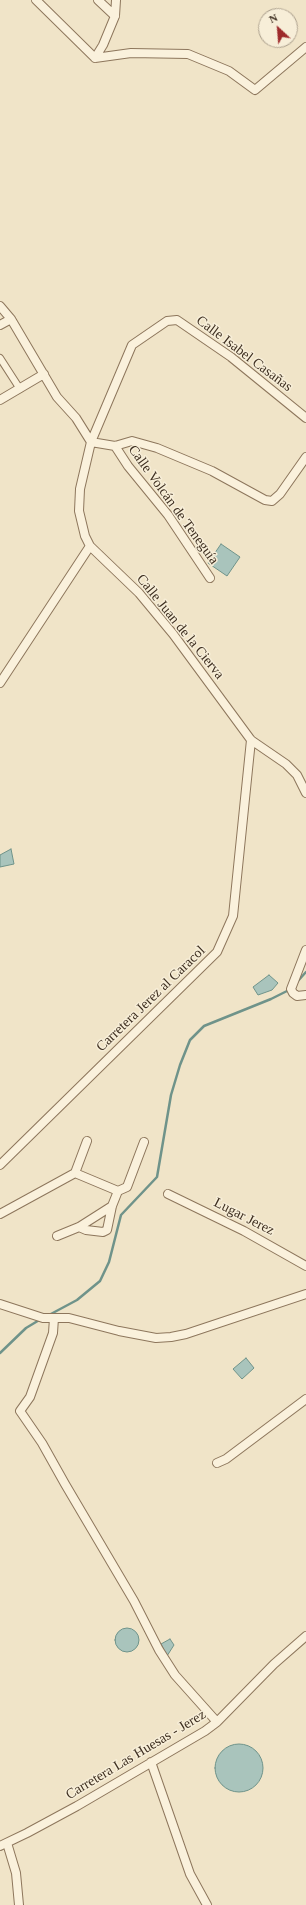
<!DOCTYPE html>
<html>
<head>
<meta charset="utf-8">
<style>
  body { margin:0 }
  #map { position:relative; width:306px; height:1905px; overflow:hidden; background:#f0e4c8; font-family:Georgia,serif }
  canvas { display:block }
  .north { position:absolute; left:258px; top:8px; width:40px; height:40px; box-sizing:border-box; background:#f7eed8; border:1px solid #ada18e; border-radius:50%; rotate:334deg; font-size:11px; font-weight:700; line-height:16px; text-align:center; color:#3d2e20 }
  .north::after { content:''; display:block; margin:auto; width:14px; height:18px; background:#9e2a2b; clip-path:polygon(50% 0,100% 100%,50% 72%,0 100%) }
</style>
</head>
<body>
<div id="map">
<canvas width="306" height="1905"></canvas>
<div class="north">N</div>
</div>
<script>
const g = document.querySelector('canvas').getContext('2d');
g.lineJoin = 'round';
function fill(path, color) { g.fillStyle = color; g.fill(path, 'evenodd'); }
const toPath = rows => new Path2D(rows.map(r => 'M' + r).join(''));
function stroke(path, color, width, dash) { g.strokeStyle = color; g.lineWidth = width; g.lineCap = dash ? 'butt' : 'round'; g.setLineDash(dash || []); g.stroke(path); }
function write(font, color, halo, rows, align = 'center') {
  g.font = font + ' Georgia,serif'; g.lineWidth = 3; g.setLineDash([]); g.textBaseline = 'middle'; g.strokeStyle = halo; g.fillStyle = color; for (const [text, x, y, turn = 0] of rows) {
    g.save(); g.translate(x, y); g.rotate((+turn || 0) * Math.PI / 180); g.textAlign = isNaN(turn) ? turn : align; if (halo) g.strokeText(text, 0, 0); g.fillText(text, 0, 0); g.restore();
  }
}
const water = toPath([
  [221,544,240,557,227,576,208,563,221,544],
  [11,849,14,864,0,867,0,855,11,849],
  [269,975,278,983,272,990,258,995,253,987,269,975],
  [246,1358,254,1368,242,1379,233,1369,246,1358],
  '115 1640a12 12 0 1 1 24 0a12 12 0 1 1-24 0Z',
  [170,1639,174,1645,167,1656,161,1644,170,1639],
  '215 1768a24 24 0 1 1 48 0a24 24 0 1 1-48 0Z'
]);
const stream = toPath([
  [297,982,306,972],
  [49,1315,77,1300,100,1281,109,1262,121,1215,157,1177,171,1095,180,1065,190,1040,204,1026,271,999,289,990],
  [0,1353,26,1328,41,1319]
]);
const pedestrian = toPath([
  [0,358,20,389]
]);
const minor = toPath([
  [36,0,95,58],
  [98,0,115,16],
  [95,58,131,53,188,54,229,71,255,90,306,47],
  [95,58,103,45,115,16,116,0],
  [0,306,11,319,57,397,76,418,91,442,115,446,132,441,157,448,212,471,265,500,272,501,280,494,306,457],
  [0,325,11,319],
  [0,400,44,374],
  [306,418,231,357,177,320,167,321,132,345,91,442,80,489,79,511,85,536,90,546,139,593,173,634,251,740,286,764,297,775,306,793],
  [115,446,128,466,168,515,210,578],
  [0,683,90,546],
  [306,950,291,989,293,993,297,996,306,995],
  [0,1165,217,952,233,916,251,740],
  [75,1173,118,1191,127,1187,144,1142],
  [168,1194,244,1231,306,1266],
  [0,1214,75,1173,87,1141],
  [79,1227,86,1230,103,1232,107,1230,112,1206,118,1191],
  [57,1236,79,1227,112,1206],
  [0,1304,43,1318,69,1318,119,1331,156,1338,171,1337,186,1334,306,1294],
  [54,1318,53,1333,30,1397,20,1411,42,1443,65,1484,134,1601,159,1650,175,1675,217,1722],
  [217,1463,226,1459,306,1399],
  [151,1762,190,1874,207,1905],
  [7,1843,16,1873,19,1905],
  [0,1846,27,1833,77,1806,205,1731,217,1722,274,1664,306,1636]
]);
const streetNames = [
  ["Calle Isabel Casañas",244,354,37],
  ["Calle Volcán de Teneguía",173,505,54],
  ["Calle Juan de la Cierva",180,627,51],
  ["Carretera Jerez al Caracol",151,999,-44],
  ["Lugar Jerez",244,1217,27],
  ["Carretera Las Huesas - Jerez",136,1755,-31]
];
fill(water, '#a9c4bc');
stroke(water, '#6f938a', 1);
stroke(stream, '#6f938a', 2.5);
stroke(pedestrian, '#8d765c', 8);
stroke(minor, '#8d765c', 10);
stroke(pedestrian, '#faf1dc', 6);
stroke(minor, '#faf1dc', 8);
write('14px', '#3d2e20', '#f7eed8', streetNames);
</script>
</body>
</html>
